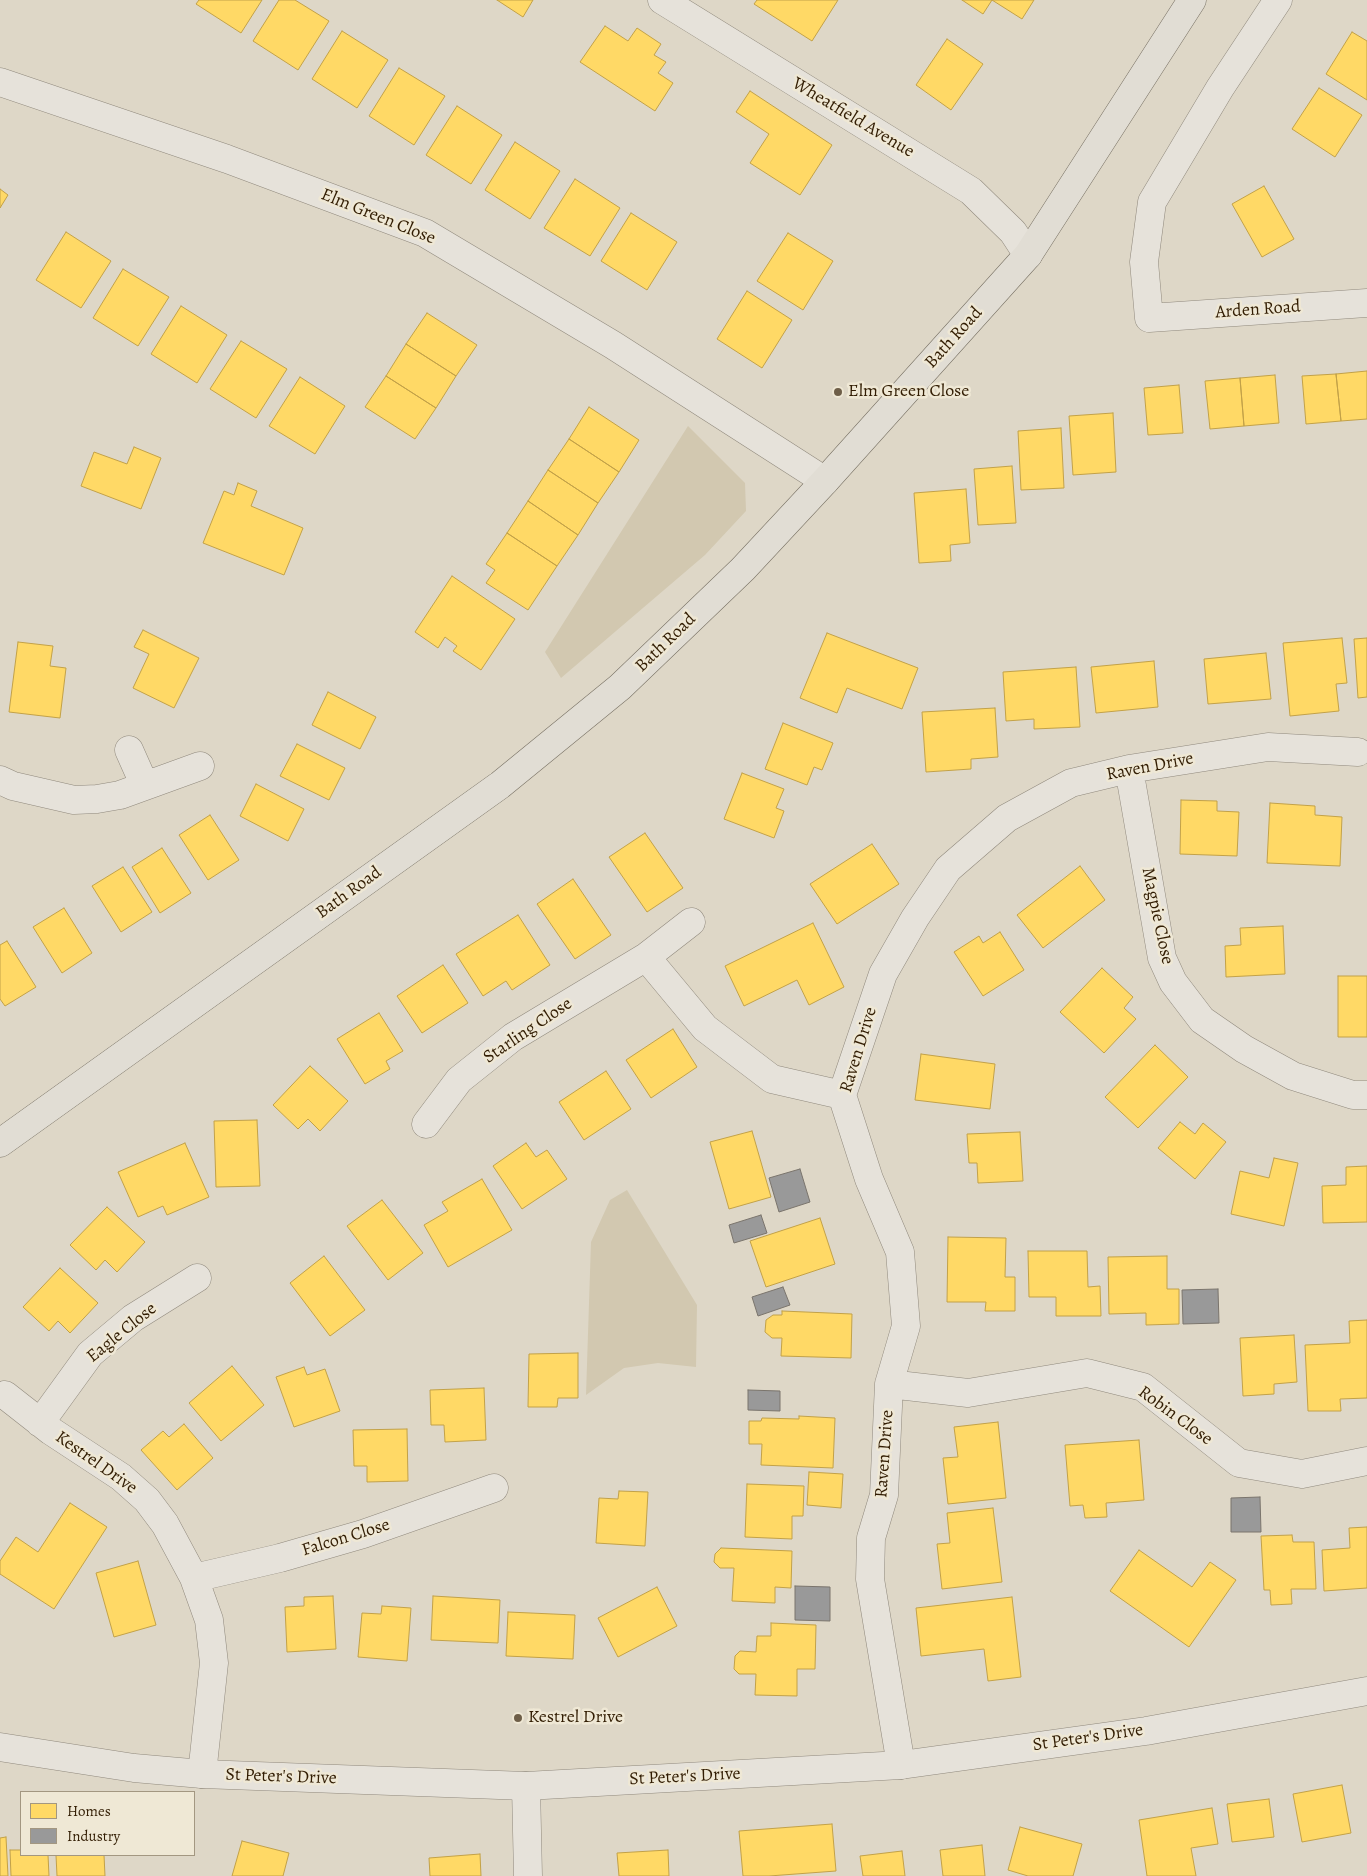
<!DOCTYPE html>
<html>
<head>
<meta charset="utf-8">
<style>
  body { margin:0 }
  #map { position:relative; width:1367px; height:1876px; overflow:hidden; background:#ded7c7; font-family:Alegreya,serif }
  canvas { display:block }
  .legend { position:absolute; left:20px; top:1791px; width:175px; height:65px; box-sizing:border-box; background:#efe8d5; border:1px solid #a39781; margin:0; padding:6px 9px; list-style:none; font-size:15px; color:#321d03 }
  .legend li { display:flex; align-items:center; gap:10px; height:25px }
  .legend b { width:25px; border:1px solid #a39781 }
</style>
</head>
<body>
<div id="map">
<canvas width="1367" height="1876"></canvas>
<ul class="legend">
<li><b style="height:14px;background:#ffd966"></b>Homes</li>
<li><b style="height:14px;background:#999"></b>Industry</li>
</ul>
</div>
<script>
const g = document.querySelector('canvas').getContext('2d');
g.lineJoin = 'round';
function fill(path, color) { g.fillStyle = color; g.fill(path, 'evenodd'); }
const toPath = rows => new Path2D(rows.map(r => 'M' + r).join(''));
function stroke(path, color, width, dash) { g.strokeStyle = color; g.lineWidth = width; g.lineCap = dash ? 'butt' : 'round'; g.setLineDash(dash || []); g.stroke(path); }
function write(font, color, halo, rows, align = 'center') {
  g.font = font + ' Alegreya,serif'; g.lineWidth = 5; g.setLineDash([]); g.textBaseline = 'middle'; g.strokeStyle = halo; g.fillStyle = color; for (const [text, x, y, turn = 0] of rows) {
    g.save(); g.translate(x, y); g.rotate((+turn || 0) * Math.PI / 180); g.textAlign = isNaN(turn) ? turn : align; if (halo) g.strokeText(text, 0, 0); g.fillText(text, 0, 0); g.restore();
  }
}
const green = toPath([
  [688,426,745,483,746,511,705,555,561,678,545,652],
  [627,1190,697,1305,696,1367,658,1363,624,1368,586,1395,591,1242,610,1200]
]);
const homes = toPath([
  [199,0,262,0,241,33,196,4,199,0],
  [279,0,295,0,329,21,298,70,253,41,279,0],
  [497,0,533,0,523,17,497,0],
  [757,0,838,0,812,41,754,4,757,0],
  [962,0,992,0,983,14,962,0],
  [992,0,1034,0,1022,19,992,0],
  [605,26,628,41,637,28,661,44,654,55,666,62,658,73,673,83,655,111,580,62,605,26],
  [342,31,388,60,357,108,312,79,342,31],
  [1352,32,1367,41,1367,100,1326,74,1352,32],
  [947,39,983,64,951,110,916,85,947,39],
  [399,68,445,96,414,145,369,116,399,68],
  [1319,88,1362,115,1335,157,1292,129,1319,88],
  [750,91,832,145,800,195,750,163,769,134,736,112,750,91],
  [457,106,502,135,471,184,426,155,457,106],
  [515,142,560,171,530,219,485,190,515,142],
  [575,179,620,208,590,256,544,228,575,179],
  [1264,186,1294,239,1262,257,1232,204,1264,186],
  [0,189,8,195,0,208,0,189],
  [631,213,677,242,647,290,601,261,631,213],
  [66,232,111,261,81,308,36,280,66,232],
  [788,233,833,261,803,310,757,281,788,233],
  [123,269,169,297,138,346,93,318,123,269],
  [747,291,792,320,762,368,717,339,747,291],
  [181,306,227,335,197,383,151,354,181,306],
  [427,313,477,345,456,376,406,344,427,313],
  [241,341,287,369,256,418,210,389,241,341],
  [406,344,456,376,436,408,386,376,406,344],
  [1367,371,1367,419,1341,421,1336,374,1367,371],
  [1336,374,1341,421,1306,424,1302,376,1336,374],
  [1275,375,1279,423,1244,426,1240,378,1275,375],
  [386,376,436,408,415,439,365,407,386,376],
  [300,377,345,406,315,454,269,426,300,377],
  [1240,378,1244,426,1210,429,1205,381,1240,378],
  [1179,385,1183,433,1148,435,1144,388,1179,385],
  [589,407,639,440,619,472,569,439,589,407],
  [1113,413,1116,472,1073,475,1069,416,1113,413],
  [1061,428,1064,488,1021,490,1018,431,1061,428],
  [569,439,619,472,598,503,548,470,569,439],
  [134,447,161,458,141,509,81,486,94,452,127,464,134,447],
  [1012,466,1016,523,978,525,974,469,1012,466],
  [548,470,598,503,578,535,528,501,548,470],
  [238,483,257,491,251,506,303,528,284,575,203,543,224,491,234,495,238,483],
  [966,489,970,543,950,545,951,561,919,563,914,493,966,489],
  [528,501,578,535,557,566,507,533,528,501],
  [507,533,557,566,528,610,486,583,495,570,486,564,507,533],
  [452,576,515,619,481,670,453,651,457,646,445,637,438,648,415,632,452,576],
  [143,630,199,658,174,708,133,688,149,654,134,647,143,630],
  [827,633,918,668,902,709,847,688,837,713,800,698,827,633],
  [1342,638,1347,683,1336,684,1339,711,1290,716,1283,643,1342,638],
  [1367,638,1367,697,1358,698,1354,639,1367,638],
  [18,642,53,646,50,666,66,668,60,718,9,712,18,642],
  [1266,653,1271,699,1208,704,1204,659,1266,653],
  [1154,661,1158,707,1096,713,1091,667,1154,661],
  [1076,667,1080,727,1034,729,1034,719,1006,721,1003,672,1076,667],
  [328,692,376,717,360,749,312,725,328,692],
  [995,708,998,757,971,759,971,769,926,772,922,712,995,708],
  [783,723,833,743,822,770,814,767,807,785,765,769,783,723],
  [297,744,345,768,329,800,280,776,297,744],
  [742,773,784,789,776,808,784,811,774,838,724,819,742,773],
  [256,784,304,809,288,841,240,816,256,784],
  [1181,800,1217,801,1217,811,1239,812,1237,856,1180,854,1181,800],
  [1270,803,1315,806,1315,815,1342,817,1340,866,1267,863,1270,803],
  [210,815,239,860,208,880,179,835,210,815],
  [645,833,683,888,647,912,609,857,645,833],
  [872,844,899,884,837,924,810,884,872,844],
  [162,848,191,893,160,913,132,867,162,848],
  [1080,866,1105,900,1043,948,1017,915,1080,866],
  [123,867,152,912,121,932,92,886,123,867],
  [573,879,611,935,575,959,537,904,573,879],
  [64,908,92,953,62,973,33,927,64,908],
  [518,915,550,965,512,990,506,981,483,996,456,954,518,915],
  [813,923,844,987,809,1005,797,980,744,1006,725,966,813,923],
  [1283,926,1285,974,1226,977,1225,946,1241,945,1240,928,1283,926],
  [1000,932,1024,970,983,996,954,952,979,936,983,943,1000,932],
  [7,941,36,987,5,1006,0,999,0,945,7,941],
  [443,965,468,1003,422,1033,397,996,443,965],
  [1102,968,1133,997,1124,1008,1136,1019,1104,1053,1060,1012,1102,968],
  [1338,976,1367,976,1367,1037,1338,1037,1338,976],
  [379,1013,403,1051,386,1061,390,1069,365,1084,337,1039,379,1013],
  [673,1029,697,1067,651,1098,626,1060,673,1029],
  [1155,1045,1188,1077,1138,1128,1105,1097,1155,1045],
  [921,1054,995,1064,990,1109,915,1100,921,1054],
  [310,1066,348,1101,320,1131,308,1119,298,1129,273,1105,310,1066],
  [606,1071,631,1109,584,1140,559,1102,606,1071],
  [257,1120,260,1186,216,1187,214,1121,257,1120],
  [1180,1122,1195,1134,1203,1123,1226,1142,1195,1179,1158,1148,1180,1122],
  [752,1131,771,1197,729,1209,710,1142,752,1131],
  [1020,1132,1023,1181,978,1183,977,1163,969,1163,967,1134,1020,1132],
  [185,1143,209,1197,167,1215,163,1206,138,1217,118,1172,185,1143],
  [526,1143,536,1157,547,1150,567,1179,522,1209,493,1166,526,1143],
  [1274,1158,1298,1163,1284,1226,1231,1214,1240,1171,1269,1178,1274,1158],
  [1367,1166,1367,1222,1323,1223,1322,1186,1346,1185,1346,1167,1367,1166],
  [482,1179,512,1230,448,1267,424,1225,448,1211,442,1202,482,1179],
  [382,1200,423,1253,388,1280,347,1226,382,1200],
  [107,1207,145,1242,117,1272,105,1260,96,1270,70,1245,107,1207],
  [820,1218,835,1264,766,1287,750,1241,820,1218],
  [948,1237,1006,1238,1005,1277,1015,1277,1015,1311,985,1311,986,1302,947,1302,948,1237],
  [1028,1251,1087,1251,1088,1287,1100,1286,1101,1316,1056,1316,1056,1297,1029,1297,1028,1251],
  [324,1256,365,1310,330,1336,290,1283,324,1256],
  [1167,1256,1167,1289,1179,1289,1179,1324,1146,1325,1146,1313,1109,1314,1108,1257,1167,1256],
  [60,1268,98,1303,70,1333,58,1321,49,1331,23,1307,60,1268],
  [782,1311,852,1314,851,1358,781,1356,782,1338,772,1338,765,1332,766,1320,773,1315,782,1315,782,1311],
  [1367,1320,1367,1398,1340,1399,1341,1411,1308,1411,1305,1345,1350,1343,1349,1321,1367,1320],
  [1294,1335,1297,1382,1274,1384,1274,1394,1243,1396,1240,1338,1294,1335],
  [578,1353,578,1398,558,1398,557,1407,528,1407,529,1354,578,1353],
  [232,1366,264,1405,221,1441,189,1403,232,1366],
  [304,1367,307,1375,325,1369,340,1411,294,1427,276,1377,304,1367],
  [484,1388,486,1440,445,1442,444,1425,431,1425,430,1390,484,1388],
  [799,1416,835,1418,833,1468,761,1465,762,1444,749,1444,749,1421,761,1421,762,1418,799,1419,799,1416],
  [998,1422,1006,1498,948,1504,943,1458,958,1457,954,1427,998,1422],
  [184,1424,213,1458,177,1490,141,1450,163,1431,169,1437,184,1424],
  [407,1429,408,1481,367,1482,367,1466,354,1466,353,1430,407,1429],
  [1139,1440,1144,1500,1106,1503,1107,1517,1085,1518,1083,1505,1070,1506,1065,1445,1139,1440],
  [809,1472,843,1474,841,1508,807,1505,809,1472],
  [747,1484,804,1486,803,1516,792,1516,792,1539,745,1537,747,1484],
  [619,1491,648,1492,645,1546,596,1543,599,1498,618,1499,619,1491],
  [70,1503,107,1527,54,1609,0,1574,0,1561,16,1537,38,1552,70,1503],
  [993,1508,1002,1582,942,1589,937,1544,950,1543,947,1513,993,1508],
  [1367,1527,1367,1588,1324,1591,1322,1550,1350,1548,1349,1528,1367,1527],
  [1292,1535,1293,1542,1314,1542,1316,1589,1291,1589,1292,1604,1271,1605,1270,1590,1264,1590,1261,1536,1292,1535],
  [721,1548,792,1551,791,1588,775,1587,775,1603,732,1601,734,1568,720,1568,714,1562,715,1554,721,1548],
  [1139,1550,1192,1587,1210,1562,1236,1580,1189,1647,1110,1591,1139,1550],
  [138,1561,156,1625,114,1637,96,1573,138,1561],
  [657,1587,677,1626,618,1657,598,1618,657,1587],
  [333,1596,336,1649,287,1652,285,1607,304,1606,304,1597,333,1596],
  [433,1596,500,1600,498,1643,431,1640,433,1596],
  [1012,1597,1021,1677,988,1681,984,1649,921,1656,916,1608,1012,1597],
  [382,1606,411,1608,407,1661,358,1657,362,1613,381,1614,382,1606],
  [508,1612,575,1615,573,1659,506,1656,508,1612],
  [771,1623,816,1625,815,1669,797,1669,797,1696,755,1695,756,1674,739,1674,734,1669,735,1656,740,1651,756,1652,757,1636,771,1636,771,1623],
  [1342,1785,1351,1833,1302,1842,1293,1794,1342,1785],
  [1269,1799,1274,1837,1232,1842,1227,1804,1269,1799],
  [1212,1808,1218,1844,1191,1848,1196,1876,1147,1876,1139,1820,1212,1808],
  [832,1824,836,1871,769,1876,743,1876,739,1831,832,1824],
  [1020,1827,1082,1844,1073,1876,1028,1876,1008,1870,1020,1827],
  [6,1837,8,1876,0,1876,0,1838,6,1837],
  [242,1841,289,1853,283,1876,232,1876,242,1841],
  [982,1845,985,1876,943,1876,940,1850,982,1845],
  [10,1850,21,1850,21,1855,48,1855,49,1876,11,1876,10,1850],
  [668,1850,669,1876,619,1876,617,1853,668,1850],
  [902,1851,905,1876,863,1876,860,1856,902,1851],
  [480,1854,481,1876,430,1876,429,1858,480,1854],
  [56,1855,104,1855,105,1876,57,1876,56,1855]
]);
const industry = toPath([
  [800,1169,810,1202,779,1212,769,1178,800,1169],
  [761,1215,767,1233,734,1243,729,1225,761,1215],
  [783,1287,790,1305,758,1316,752,1297,783,1287],
  [1218,1289,1219,1323,1183,1324,1182,1290,1218,1289],
  [748,1390,780,1391,780,1411,748,1410,748,1390],
  [1260,1497,1261,1532,1231,1532,1231,1498,1260,1497],
  [795,1586,830,1587,830,1621,795,1620,795,1586]
]);
const minor = toPath([
  [662,0,971,191,1013,232,1028,255],
  [1278,0,1220,88,1152,202,1144,262,1149,318,1367,303],
  [0,82,227,159,425,233,613,345,825,481],
  [129,750,145,786],
  [1129,769,1162,958,1173,982,1202,1020,1244,1049,1293,1076,1353,1095,1367,1095],
  [0,780,13,786,74,800,97,799,120,795,200,766],
  [646,957,691,922],
  [426,1124,459,1080,513,1037,646,957,705,1028,772,1079,842,1095],
  [889,1384,968,1393,1087,1373,1143,1387,1239,1463,1302,1474,1367,1461],
  [5,1395,51,1431,121,1477,147,1500,165,1524,194,1578,209,1620,214,1663,202,1774],
  [40,1423,90,1354,133,1318,197,1278],
  [194,1578,280,1558,363,1534,494,1488],
  [901,1765,870,1579,871,1538,884,1495,889,1384,906,1326,900,1252,869,1179,842,1095,883,974,915,918,948,869,1007,818,1071,783,1129,769,1268,747,1358,752],
  [526,1786,528,1876]
]);
const tertiary = toPath([
  [0,1747,134,1768,202,1774,526,1786,901,1765,1146,1731,1367,1691]
]);
const primary = toPath([
  [0,1143,500,785,620,687,743,569,825,481,1028,255,1192,0]
]);
const markers = [
  [838,392,5,"#6e5e48"],
  [518,1718,5,"#6e5e48"]
];
const streetNames = [
  ["Wheatfield Avenue",853,118,31],
  ["Elm Green Close",378,217,22],
  ["Arden Road",1258,310,-4],
  ["Bath Road",954,338,-48],
  ["Bath Road",666,643,-44],
  ["Raven Drive",1150,767,-11],
  ["Bath Road",349,893,-36],
  ["Magpie Close",1157,916,78],
  ["Starling Close",528,1031,-34],
  ["Raven Drive",859,1050,-73],
  ["Eagle Close",122,1333,-39],
  ["Robin Close",1175,1416,36],
  ["Raven Drive",885,1454,-86],
  ["Kestrel Drive",96,1463,35],
  ["Falcon Close",346,1538,-17],
  ["St Peter's Drive",1088,1738,-8],
  ["St Peter's Drive",281,1777,2],
  ["St Peter's Drive",685,1777,-3]
];
const poiNames = [
  ["Elm Green Close",848,392],
  ["Kestrel Drive",528,1718]
];
fill(green, '#d2c8b0');
fill(homes, '#ffd966');
stroke(homes, '#c2a148', 1);
fill(industry, '#999');
stroke(industry, '#7a746c', 1);
stroke(minor, '#90897d', 29);
stroke(tertiary, '#90897d', 29);
stroke(primary, '#777063', 29);
stroke(minor, '#e6e2da', 28);
stroke(tertiary, '#e6e2da', 28);
stroke(primary, '#e1ddd4', 28);
for (const [x, y, r, color] of markers) { const dot = new Path2D(); dot.arc(x, y, r, 0, 2 * Math.PI); g.fillStyle = color; g.fill(dot); stroke(dot, '#efe8d5', 2); }
write('18px', '#321d03', '#efe8d5', streetNames);
write('18px', '#321d03', '#efe8d5', poiNames, 'left');
</script>
</body>
</html>
